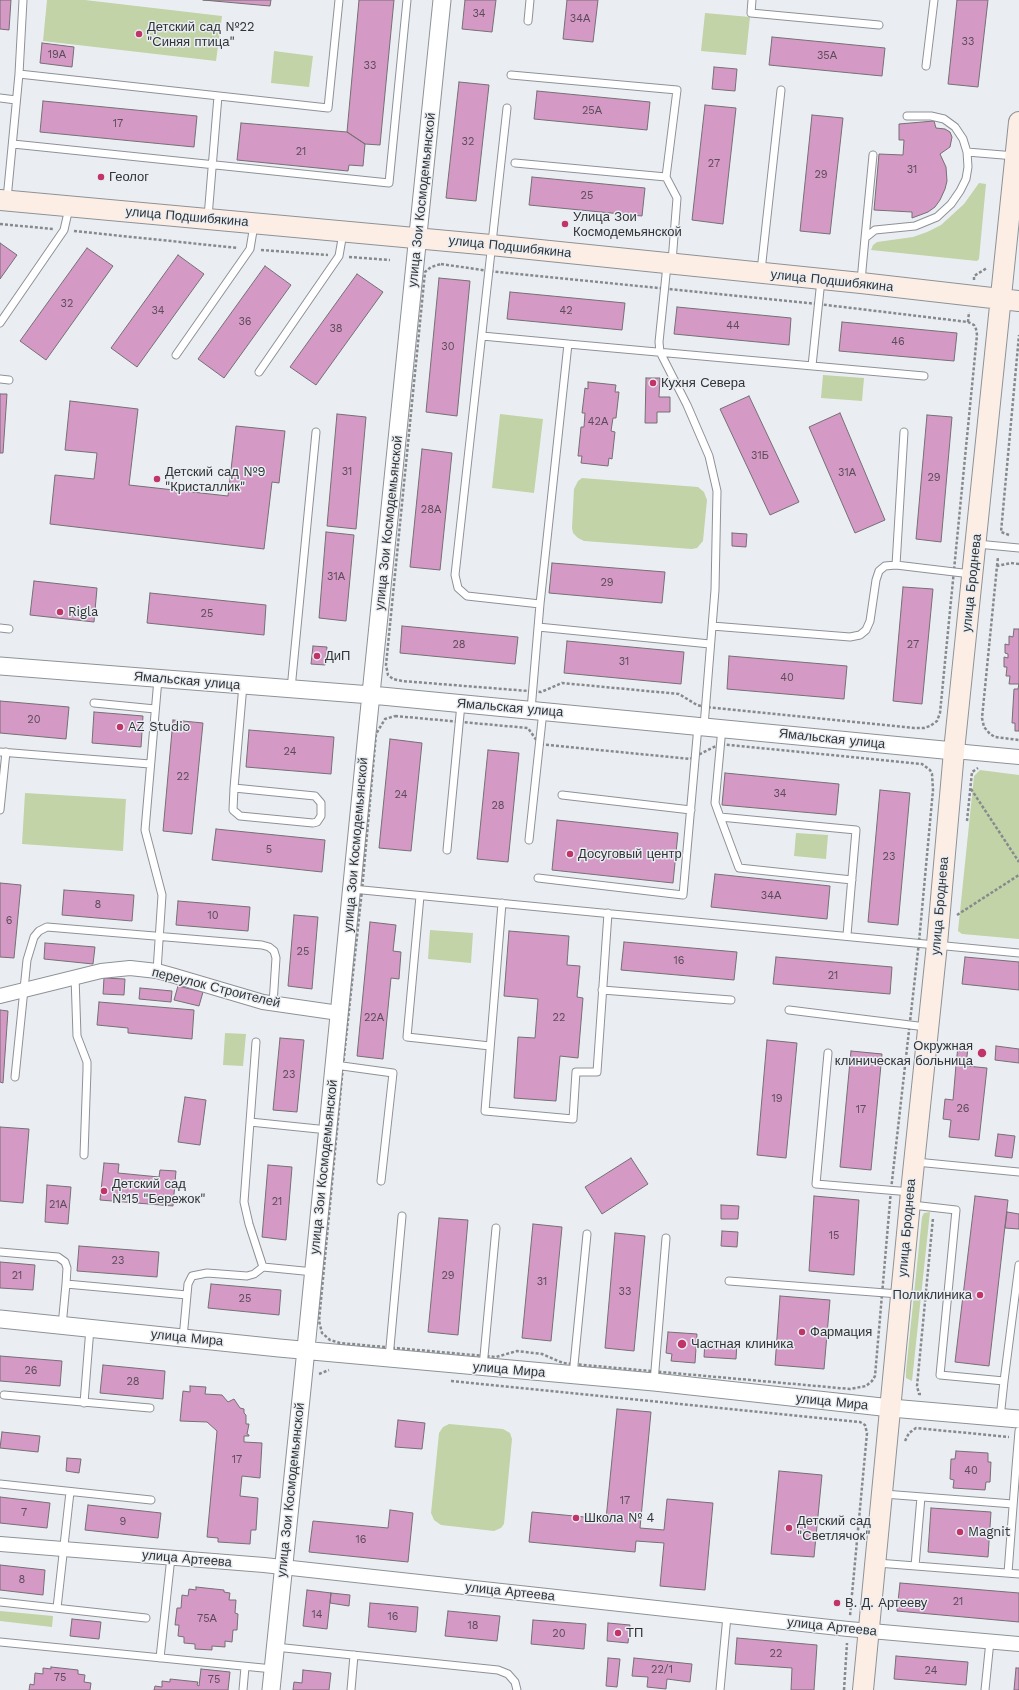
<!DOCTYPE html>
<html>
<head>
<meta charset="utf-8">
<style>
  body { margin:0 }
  canvas { display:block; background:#eaeef3 }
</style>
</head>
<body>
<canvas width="1019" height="1690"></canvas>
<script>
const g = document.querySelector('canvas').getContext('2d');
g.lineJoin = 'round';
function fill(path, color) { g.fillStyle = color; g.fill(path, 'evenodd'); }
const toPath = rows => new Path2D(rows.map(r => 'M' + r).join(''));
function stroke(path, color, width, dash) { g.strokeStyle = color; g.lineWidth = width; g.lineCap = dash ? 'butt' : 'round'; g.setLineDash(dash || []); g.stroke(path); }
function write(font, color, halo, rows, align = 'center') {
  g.font = font + ' "Work Sans",sans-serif'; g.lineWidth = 3; g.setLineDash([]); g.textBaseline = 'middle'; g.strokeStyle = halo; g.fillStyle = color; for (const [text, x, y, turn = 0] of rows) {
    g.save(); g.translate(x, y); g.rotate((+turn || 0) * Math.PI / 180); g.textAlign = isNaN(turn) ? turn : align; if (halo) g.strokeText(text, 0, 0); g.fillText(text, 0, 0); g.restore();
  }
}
const green = toPath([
  [47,0,85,0,222,16,216,61,43,41],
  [705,13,750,17,746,55,701,51],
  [274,51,313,56,309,87,271,83],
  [979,183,986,184,979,259,977,261,871,250,873,245,877,242,913,237,927,232,941,225,964,204],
  [823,375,864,378,862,401,821,398],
  [500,414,543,419,534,493,492,488],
  [582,478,698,487,704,492,707,500,703,541,697,548,692,549,584,541,578,538,573,533,572,528,574,489,578,481],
  [980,770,1019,775,1019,939,962,934,958,931,974,776],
  [25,793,126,799,123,851,22,844],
  [796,833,828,835,826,859,794,856],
  [430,930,473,933,471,963,428,959],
  [225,1033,246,1034,243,1066,223,1065],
  [930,1212,912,1381,906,1378,906,1371,922,1217,924,1213],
  [449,1424,503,1429,510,1433,512,1439,504,1524,501,1528,494,1531,441,1525,434,1520,431,1513,439,1433,443,1427],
  [0,1611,53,1616,52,1627,0,1621]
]);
const building = toPath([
  [0,0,11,0,9,30,0,29,0,0],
  [203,0,271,0,270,6,203,0],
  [359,0,394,0,380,145,365,144,347,132,359,0],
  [465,0,496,0,492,32,462,29,465,0],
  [567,0,598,0,593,42,563,39,567,0],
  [957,0,988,0,978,87,948,84,957,0],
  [772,37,885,48,882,76,769,65,772,37],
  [42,43,74,47,72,67,40,63,42,43],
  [714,67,737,69,735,91,712,89,714,67],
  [459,82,489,85,476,201,446,198,459,82],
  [537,91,650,102,647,130,534,119,537,91],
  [43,101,197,116,194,147,40,132,43,101],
  [705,105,736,108,723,224,692,220,705,105],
  [812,115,843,118,830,234,800,231,812,115],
  [934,121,936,128,945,129,950,132,952,137,950,147,940,154,946,167,947,181,945,189,940,200,935,207,928,212,912,218,912,212,874,210,879,154,903,155,904,140,899,140,899,124,934,121],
  [241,123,347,132,365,144,363,166,349,165,348,171,237,160,241,123],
  [532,177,645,188,642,216,529,205,532,177],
  [0,243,17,255,0,279,0,243],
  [87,248,113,266,46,360,20,341,87,248],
  [178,255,204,274,137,367,111,348,178,255],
  [265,266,291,285,224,378,198,359,265,266],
  [357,274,383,292,316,385,290,367,357,274],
  [439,278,470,281,457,416,426,412,439,278],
  [510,292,625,303,622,330,507,319,510,292],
  [677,307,791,318,789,345,674,334,677,307],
  [842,322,957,333,954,361,839,351,842,322],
  [646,378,660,378,659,397,670,397,670,412,657,412,657,423,645,423,646,378],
  [588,382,616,385,615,392,619,392,616,418,613,418,611,431,615,432,612,459,609,458,608,466,581,463,582,456,578,456,581,427,584,427,585,413,582,413,585,388,588,389,588,382],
  [0,394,7,394,3,453,0,453,0,394],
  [749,396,799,502,770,515,720,409,749,396],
  [70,401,138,409,129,485,228,496,236,426,285,431,279,483,272,482,264,549,50,524,55,475,94,479,97,453,65,450,70,401],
  [840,413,885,520,855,533,809,427,840,413],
  [337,414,366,417,356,529,327,526,337,414],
  [927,415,952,417,941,542,916,539,927,415],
  [422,449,452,453,440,570,410,567,422,449],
  [326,532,354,535,346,621,319,618,326,532],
  [732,533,747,534,746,547,732,546,732,533],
  [552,563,665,572,662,603,549,593,552,563],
  [34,581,97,588,94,622,30,615,34,581],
  [903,587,933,589,922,704,893,701,903,587],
  [150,593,266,605,264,635,147,623,150,593],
  [402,626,518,637,515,664,400,653,402,626],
  [1014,629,1019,629,1019,731,1015,731,1015,723,1012,723,1014,689,1018,689,1019,684,1009,684,1010,676,1006,676,1007,667,1004,667,1004,657,1008,658,1008,654,1005,653,1005,644,1009,645,1009,636,1013,637,1014,629],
  [567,641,684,652,681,684,564,673,567,641],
  [313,646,327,647,325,665,311,664,313,646],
  [729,656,847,666,844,699,727,689,729,656],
  [0,701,69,707,66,739,0,733,0,701],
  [94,712,143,716,141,747,92,743,94,712],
  [173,720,203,723,192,834,163,831,173,720],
  [249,730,334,737,331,774,246,767,249,730],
  [390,739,422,743,411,851,379,848,390,739],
  [488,750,519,753,508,862,477,859,488,750],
  [725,773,839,784,836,815,722,805,725,773],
  [880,790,910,793,898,925,868,922,880,790],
  [557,820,678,833,673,883,552,870,557,820],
  [216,829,325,840,322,872,212,860,216,829],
  [715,874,830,886,827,919,711,907,715,874],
  [0,883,21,885,14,958,0,957,0,883],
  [64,890,134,895,132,921,62,915,64,890],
  [178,901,250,907,248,931,176,925,178,901],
  [294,915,318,917,312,989,288,986,294,915],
  [370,922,396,925,393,951,401,952,399,979,391,978,383,1059,357,1056,370,922],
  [509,931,569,936,567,965,580,966,577,997,583,998,578,1058,560,1056,556,1101,514,1098,518,1037,535,1038,538,999,504,996,509,931],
  [624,942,737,952,734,980,621,970,624,942],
  [45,943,95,947,93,964,44,959,45,943],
  [776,957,892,967,890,994,773,984,776,957],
  [965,957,1019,962,1019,990,962,984,965,957],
  [104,978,125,979,124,995,103,994,104,978],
  [178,986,203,992,199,1006,174,1000,178,986],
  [140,988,172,991,171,1002,139,999,140,988],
  [99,1002,194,1010,192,1039,128,1033,128,1028,97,1025,99,1002],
  [0,1010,8,1011,3,1083,0,1082,0,1010],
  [280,1038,304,1040,297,1112,273,1110,280,1038],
  [767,1040,797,1043,786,1158,757,1155,767,1040],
  [958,1046,968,1047,966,1066,956,1065,958,1046],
  [996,1046,1019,1049,1019,1063,995,1060,996,1046],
  [851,1051,882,1054,871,1170,840,1167,851,1051],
  [956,1065,987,1068,979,1140,949,1137,951,1120,943,1119,945,1099,953,1100,956,1065],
  [185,1097,206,1100,200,1145,178,1142,185,1097],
  [0,1127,29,1129,23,1203,0,1201,0,1127],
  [998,1134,1015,1136,1012,1158,995,1156,998,1134],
  [631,1158,648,1184,602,1214,585,1187,631,1158],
  [104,1163,119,1164,118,1173,159,1177,160,1170,176,1171,173,1206,100,1200,104,1163],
  [268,1165,292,1167,286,1240,262,1237,268,1165],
  [47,1185,71,1187,68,1224,45,1222,47,1185],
  [814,1196,859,1200,854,1275,809,1271,814,1196],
  [975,1196,1008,1200,989,1366,955,1362,975,1196],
  [721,1205,739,1206,738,1219,721,1219,721,1205],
  [1007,1212,1019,1214,1019,1229,1005,1228,1007,1212],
  [439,1218,468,1220,458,1335,428,1332,439,1218],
  [533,1224,562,1227,551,1341,522,1338,533,1224],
  [722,1231,738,1232,737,1247,721,1246,722,1231],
  [615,1233,645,1236,634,1351,605,1348,615,1233],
  [79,1246,159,1252,157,1277,77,1271,79,1246],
  [0,1262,35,1265,33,1290,0,1288,0,1262],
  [211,1284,281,1290,279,1315,208,1308,211,1284],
  [780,1296,830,1300,824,1369,775,1365,780,1296],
  [668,1332,697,1334,695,1363,671,1361,672,1354,666,1353,668,1332],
  [705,1341,737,1343,736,1359,704,1357,705,1341],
  [0,1356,62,1361,60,1386,0,1381,0,1356],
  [103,1365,165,1371,163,1399,100,1393,103,1365],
  [190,1386,206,1387,205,1394,222,1395,228,1402,234,1399,240,1408,244,1409,244,1413,246,1415,246,1424,249,1424,247,1434,249,1435,249,1436,244,1436,244,1442,262,1443,260,1478,242,1476,240,1496,258,1498,256,1530,251,1530,250,1544,218,1542,218,1538,207,1537,217,1431,207,1422,180,1421,183,1391,190,1392,190,1386],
  [617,1409,651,1412,640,1528,664,1530,667,1499,713,1503,705,1590,660,1586,664,1543,636,1541,635,1552,529,1542,532,1512,606,1519,617,1409],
  [398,1420,425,1423,422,1449,395,1447,398,1420],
  [2,1432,40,1436,38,1452,0,1448,2,1432],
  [956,1451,988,1453,988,1462,991,1462,990,1482,986,1482,985,1490,953,1488,954,1480,950,1479,951,1459,955,1459,956,1451],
  [67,1458,81,1459,79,1473,66,1471,67,1458],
  [779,1471,822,1475,814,1557,771,1554,779,1471],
  [0,1497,50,1503,47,1528,0,1523,0,1497],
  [88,1505,161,1513,158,1538,85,1530,88,1505],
  [931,1508,991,1512,988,1557,928,1552,931,1508],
  [390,1510,413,1513,408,1562,309,1552,313,1521,388,1528,390,1510],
  [0,1565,45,1570,43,1595,0,1590,0,1565],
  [900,1583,1019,1593,1019,1622,897,1611,900,1583],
  [196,1587,224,1590,224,1592,230,1593,229,1600,236,1600,235,1613,238,1614,237,1630,233,1630,232,1642,225,1641,225,1647,212,1646,212,1650,195,1649,195,1644,184,1643,184,1637,178,1636,179,1625,175,1625,177,1608,181,1608,182,1595,188,1596,189,1589,196,1590,196,1587],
  [307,1590,331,1593,327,1629,303,1626,307,1590],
  [331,1593,350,1595,349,1606,330,1603,331,1593],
  [370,1603,418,1607,416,1632,368,1627,370,1603],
  [448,1611,500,1616,497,1641,445,1636,448,1611],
  [72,1619,101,1622,99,1639,70,1636,72,1619],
  [533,1620,586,1624,584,1649,531,1644,533,1620],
  [608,1623,630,1625,628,1643,607,1641,608,1623],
  [737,1638,817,1645,814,1690,791,1690,792,1668,735,1664,737,1638],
  [896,1656,968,1662,966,1685,894,1679,896,1656],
  [608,1658,620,1659,617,1687,606,1686,608,1658],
  [634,1658,692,1664,690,1682,667,1679,666,1689,647,1687,648,1677,632,1676,634,1658],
  [51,1667,78,1670,78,1674,85,1675,84,1682,91,1683,90,1690,29,1690,30,1684,34,1685,35,1673,43,1674,43,1668,51,1669,51,1667],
  [1016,1668,1019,1668,1019,1690,1014,1690,1016,1668],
  [201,1669,230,1672,228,1690,154,1690,155,1686,162,1687,162,1681,170,1682,170,1679,198,1682,197,1685,199,1686,201,1669],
  [303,1670,331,1673,329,1690,293,1690,294,1682,302,1683,303,1670]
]);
const path = toPath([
  [0,224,53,229],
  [74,231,238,248],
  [261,250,328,255],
  [349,257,390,260],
  [441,264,489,271,818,304,968,322,974,325,976,329,977,335,940,713,937,721,930,726,924,728,914,728,705,707,697,705,679,694,562,683,541,692,402,681,393,679,388,675,386,665,425,272,431,267,441,264],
  [974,280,974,276,987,268],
  [968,322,969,312],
  [1009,535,1001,532,1019,335],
  [1019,564,1011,563,997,566,982,718,984,727,990,734,995,737,1019,740],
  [997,566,998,557],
  [395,716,528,728,539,744,690,759,720,744,911,763,922,764,930,770,932,774,933,790,919,942,891,1190,875,1376,872,1381,866,1386,850,1389,573,1364,563,1363,542,1354,517,1351,496,1357,340,1343,330,1340,322,1333,319,1321,343,1066,362,890,376,734,385,719,395,716],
  [971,789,1019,862],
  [967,821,972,772,978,768],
  [957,915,1019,875],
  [319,1374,329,1370],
  [451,1381,860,1422,865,1425,867,1433,850,1616],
  [921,1394,919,1394,917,1386,933,1218],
  [905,1441,909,1433,916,1428,1009,1437],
  [844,1690,847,1643]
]);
const service = toPath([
  [752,0,751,13,879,25],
  [528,21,530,0],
  [926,66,934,0],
  [19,74,328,108,339,0],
  [511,75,677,90,666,177,677,198,672,262],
  [0,98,16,100],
  [507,108,455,575,458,588,467,596,540,604,531,710],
  [907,116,931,116,944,119,955,127,963,139,967,152],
  [13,144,389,183,407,0],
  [515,163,666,177],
  [7,199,19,74,23,0],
  [208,217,218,96],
  [865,238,873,155],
  [667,265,659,342,660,352,687,405,709,456,717,491,715,590,704,726],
  [761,271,781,90],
  [861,281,865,238,875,230,915,226,937,217,951,204,960,191,966,179,968,167,967,152,1015,156],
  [0,323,64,230,69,208],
  [482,336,568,344,540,604],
  [568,344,924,376],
  [176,355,250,249,254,225],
  [812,366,821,280],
  [259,372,339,256,343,233],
  [0,379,9,380],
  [977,544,1019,548],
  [896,565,904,432],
  [712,626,850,637,860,635,866,630,870,621,876,580,879,571,885,566,896,565,971,574],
  [538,627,710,644],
  [0,628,9,629],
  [291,689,316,432],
  [94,703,155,709],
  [722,728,715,803,720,817,856,830,847,935],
  [0,752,150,764],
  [234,788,233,810,240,816,313,823,317,822,321,816,321,803,315,796,234,788,243,685],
  [562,795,691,810],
  [0,810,6,752],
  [720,817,739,868,852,880],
  [529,840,543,711],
  [447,850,461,704],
  [538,878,683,895,698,726],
  [352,889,1019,953],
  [420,896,407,1037,490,1046],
  [502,903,485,1111,573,1119,576,1072,597,1072,608,913],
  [157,971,162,895,145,830,158,679],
  [75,976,77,1036,87,1062,87,1070,84,1155],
  [602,990,731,1000],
  [789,1010,926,1027],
  [828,1053,816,1184,911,1192],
  [335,1065,393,1073,381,1181],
  [15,1077,27,960,34,937,39,931,47,927,262,945,269,947,274,951,276,958,273,1004],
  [250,1122,256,1042],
  [916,1162,1019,1172],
  [912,1205,956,1210,940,1375,1004,1381,1000,1418],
  [0,1252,58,1257,65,1262,67,1268,66,1284],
  [314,1272,263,1267,249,1224,244,1202,250,1122,328,1130],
  [729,1281,899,1294],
  [62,1326,66,1284,187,1295],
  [183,1338,188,1284,192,1276,207,1273,247,1276,254,1274,263,1267],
  [389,1358,402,1216],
  [483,1367,496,1228],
  [573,1375,587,1234],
  [1004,1381,1019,1265],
  [654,1382,666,1238],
  [4,1395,150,1408],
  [84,1403,90,1328],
  [1019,1431,1016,1467,1019,1467],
  [0,1484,151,1500],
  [884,1494,1013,1504],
  [877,1563,1019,1574],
  [915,1566,921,1497],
  [1008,1573,1016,1467],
  [0,1602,146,1618],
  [57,1608,70,1492],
  [0,1642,273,1669],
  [275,1647,498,1670,508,1674,515,1682,517,1690],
  [160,1658,171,1557],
  [243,1690,245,1667],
  [351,1690,354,1655],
  [720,1690,727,1616],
  [985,1690,990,1641]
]);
const minor = toPath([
  [954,751,1019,757],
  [0,996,101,971,130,968,157,971,175,976,263,1002,339,1013],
  [0,1544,264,1565,848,1629,1019,1644]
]);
const tertiary = toPath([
  [0,666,371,695,954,751],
  [0,1319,279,1348,654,1382,891,1408,1019,1419],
  [271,1690,303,1379,367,733,442,0]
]);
const secondary = toPath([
  [0,200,491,245,861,283,1019,301],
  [863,1690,911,1192,937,944,954,751,1019,122]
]);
const markers = [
  [139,34,4,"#c03467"],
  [101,177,4,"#c03467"],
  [565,224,4,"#c03467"],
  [653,383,4,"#c03467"],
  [157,479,4,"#c03467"],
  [60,612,4,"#c03467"],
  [317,656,4,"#c03467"],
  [120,727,4,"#c03467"],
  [570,854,4,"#c03467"],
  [982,1053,5,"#c03467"],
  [104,1191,4,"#c03467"],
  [980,1295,4,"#c03467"],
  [802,1332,4,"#c03467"],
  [682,1344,5,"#c03467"],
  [576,1518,4,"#c03467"],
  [789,1528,4,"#c03467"],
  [960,1532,4,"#c03467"],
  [837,1603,4,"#c03467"],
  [618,1633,4,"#c03467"]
];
const numberNames = [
  ["34",479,14],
  ["34А",580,19],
  ["33",968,42],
  ["19А",57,55],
  ["35А",827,56],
  ["33",370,66],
  ["25А",592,111],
  ["17",118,124],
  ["32",468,142],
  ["21",301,152],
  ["27",714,164],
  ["31",912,170],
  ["29",821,175],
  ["25",587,196],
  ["32",67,304],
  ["34",158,311],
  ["42",566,311],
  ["36",245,322],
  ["44",733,326],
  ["38",336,329],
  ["46",898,342],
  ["30",448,347],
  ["42А",598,422],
  ["31Б",760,456],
  ["31",347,472],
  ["31А",847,473],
  ["29",934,478],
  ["28А",431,510],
  ["31А",336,577],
  ["29",607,583],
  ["25",207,614],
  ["28",459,645],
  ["27",913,645],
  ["31",624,662],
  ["40",787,678],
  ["20",34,720],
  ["24",290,752],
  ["22",183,777],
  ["34",780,794],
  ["24",401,795],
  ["28",498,806],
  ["5",269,850],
  ["23",889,857],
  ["34А",771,896],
  ["8",98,905],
  ["10",213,916],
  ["6",9,921],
  ["25",303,952],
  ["16",679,961],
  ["21",833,976],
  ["22А",374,1018],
  ["22",559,1018],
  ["23",289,1075],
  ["19",777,1099],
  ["26",963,1109],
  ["17",861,1110],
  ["21",277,1202],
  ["21А",58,1205],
  ["15",834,1236],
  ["23",118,1261],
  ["21",17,1276],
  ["29",448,1276],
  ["31",542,1282],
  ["33",625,1292],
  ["25",245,1299],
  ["26",31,1371],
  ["28",133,1382],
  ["17",237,1460],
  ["40",971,1471],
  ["17",625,1501],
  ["7",24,1513],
  ["9",123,1522],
  ["16",361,1540],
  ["8",22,1580],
  ["21",958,1602],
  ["14",317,1615],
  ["16",393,1617],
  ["75А",207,1619],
  ["18",473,1626],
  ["20",559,1634],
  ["22",776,1654],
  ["22/1",662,1670],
  ["24",931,1671],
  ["75",60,1678],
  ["75",214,1680]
];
const poiNames = [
  ["Детский сад №22",147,27],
  ["\"Синяя птица\"",147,42],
  ["Геолог",109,177],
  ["Улица Зои",573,217],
  ["Космодемьянской",573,232],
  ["Кухня Севера",661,383],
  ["Детский сад №9",165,472],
  ["\"Кристаллик\"",165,487],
  ["Rigla",68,612],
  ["ДиП",325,656],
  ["AZ Studio",128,727],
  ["Досуговый центр",578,854],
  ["Окружная",973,1046,"right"],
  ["клиническая больница",973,1061,"right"],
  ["Детский сад",112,1184],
  ["№15 \"Бережок\"",112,1199],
  ["Поликлиника",972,1295,"right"],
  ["Фармация",810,1332],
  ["Частная клиника",691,1344],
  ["Школа № 4",584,1518],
  ["Детский сад",797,1521],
  ["\"Светлячок\"",797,1536],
  ["Magnit",968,1532],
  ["В. Д. Артееву",845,1603],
  ["ТП",626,1633]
];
const streetNames = [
  ["улица Зои Космодемьянской",422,200,-84],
  ["улица Подшибякина",187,217,5],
  ["улица Подшибякина",510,247,6],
  ["улица Подшибякина",832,281,6],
  ["улица Зои Космодемьянской",389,523,-84],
  ["улица Броднева",972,583,-84],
  ["Ямальская улица",187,681,5],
  ["Ямальская улица",510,708,5],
  ["Ямальская улица",832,739,6],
  ["улица Зои Космодемьянской",356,845,-85],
  ["улица Броднева",940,906,-85],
  ["переулок Строителей",216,988,14],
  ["улица Зои Космодемьянской",324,1167,-84],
  ["улица Броднева",907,1228,-85],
  ["улица Мира",187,1338,6],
  ["улица Мира",509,1370,5],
  ["улица Мира",832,1402,6],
  ["улица Зои Космодемьянской",291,1490,-84],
  ["улица Артеева",187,1559,5],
  ["улица Артеева",510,1592,6],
  ["улица Артеева",832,1627,6]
];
fill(green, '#c2d3a7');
fill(building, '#d499c5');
stroke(building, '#757073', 1);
stroke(service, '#8e9297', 9);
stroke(minor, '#8e9297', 16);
stroke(tertiary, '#8e9297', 19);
stroke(secondary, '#8e9297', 22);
stroke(path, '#878a8d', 2.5, [3, 2]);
stroke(service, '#fff', 7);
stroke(minor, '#fff', 14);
stroke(tertiary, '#fff', 17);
stroke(secondary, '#fdeee5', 20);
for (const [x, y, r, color] of markers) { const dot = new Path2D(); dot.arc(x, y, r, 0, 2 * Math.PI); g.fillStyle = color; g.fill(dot); stroke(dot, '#eaeef3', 1.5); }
write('11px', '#5a4c59', null, numberNames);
write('13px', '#313335', '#eaeef3', poiNames, 'left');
write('13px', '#313335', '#eaeef3', streetNames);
</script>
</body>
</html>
